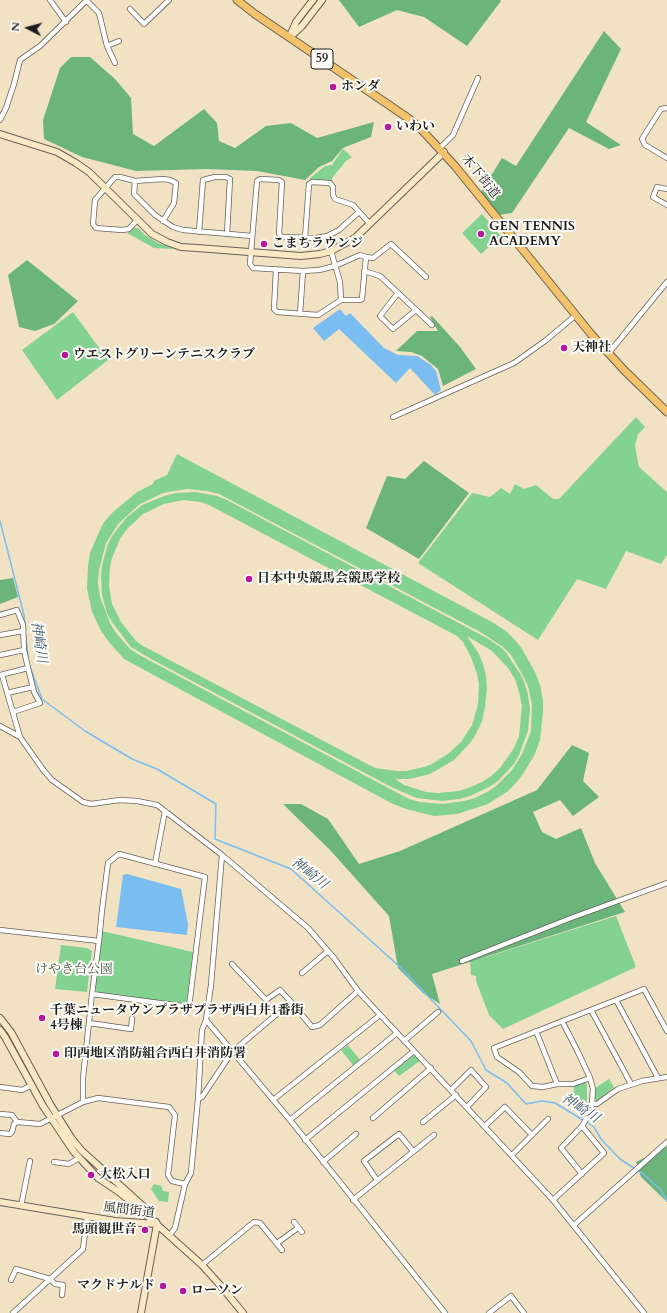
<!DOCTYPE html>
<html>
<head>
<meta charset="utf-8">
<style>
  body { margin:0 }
  #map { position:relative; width:667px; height:1313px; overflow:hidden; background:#f1e2c4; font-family:Cardo,serif }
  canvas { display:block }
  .north { position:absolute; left:8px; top:8px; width:40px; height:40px; -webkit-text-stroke:3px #fdfcf7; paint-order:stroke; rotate:276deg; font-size:11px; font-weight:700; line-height:16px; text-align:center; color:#1c1c1c }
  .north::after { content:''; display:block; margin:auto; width:14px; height:18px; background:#1c1c1c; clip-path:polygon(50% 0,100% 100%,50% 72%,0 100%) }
</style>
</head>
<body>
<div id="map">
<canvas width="667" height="1313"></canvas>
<div class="north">N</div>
</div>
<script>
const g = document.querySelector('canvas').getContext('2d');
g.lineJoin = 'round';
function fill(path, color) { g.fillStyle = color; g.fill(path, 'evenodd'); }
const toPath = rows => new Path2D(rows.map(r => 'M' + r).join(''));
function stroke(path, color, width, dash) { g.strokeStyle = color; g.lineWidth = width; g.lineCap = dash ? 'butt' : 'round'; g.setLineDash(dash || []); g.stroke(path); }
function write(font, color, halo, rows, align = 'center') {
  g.font = font + ' Cardo,"Noto Serif JP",serif'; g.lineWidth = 4; g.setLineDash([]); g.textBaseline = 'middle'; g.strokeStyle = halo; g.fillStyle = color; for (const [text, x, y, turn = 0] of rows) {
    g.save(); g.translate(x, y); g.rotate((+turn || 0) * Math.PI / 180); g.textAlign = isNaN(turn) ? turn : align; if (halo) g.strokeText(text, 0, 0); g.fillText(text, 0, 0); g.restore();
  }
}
const green = toPath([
  [343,149,352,157,346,161,332,178,332,181,309,179,325,166,332,165],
  [482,214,501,236,481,254,462,233],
  [134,228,138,228,145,235,158,243,174,249,154,248,127,233],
  [73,312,108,360,57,400,22,350],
  [636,417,645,427,638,434,635,446,639,467,667,492,667,555,661,564,626,551,606,589,577,579,538,640,418,563,472,493,490,497,501,488,510,494,515,484,524,489,536,485,553,499,559,499],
  [177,454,492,622,506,631,516,641,522,649,535,672,540,685,543,700,543,713,540,740,535,754,523,774,515,784,508,791,488,804,457,814,434,816,406,809,391,803,124,659,109,642,101,631,92,612,87,589,88,565,90,553,99,532,104,522,112,513,137,492,153,484,154,481,167,475],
  [187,489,207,491,219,494,482,633,503,647,511,655,522,674,528,686,532,705,531,731,522,754,512,770,497,785,489,791,475,798,464,801,442,804,420,802,409,799,143,657,130,649,117,634,111,625,100,597,98,583,99,570,106,543,119,523,140,504,163,493],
  [196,492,217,496,227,500,487,638,502,648,507,654,521,675,525,684,528,695,530,709,528,731,519,755,514,764,498,781,489,787,470,796,460,799,442,801,417,798,393,788,151,659,131,647,112,622,107,613,102,595,101,575,102,565,108,544,112,536,126,518,142,505,164,496,176,493],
  [183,500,200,502,209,505,457,636,463,642,471,657,477,674,479,684,478,705,472,725,461,742,449,753,432,764,424,767,406,771,397,771,375,768,143,646,136,641,121,622,112,604,109,586,110,567,112,558,120,539,127,529,143,514,164,504],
  [467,636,492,651,508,668,515,679,519,692,522,706,519,736,514,748,500,768,491,776,482,782,471,787,459,791,438,793,426,792,404,785,395,779,409,779,430,774,454,760,470,743,476,734,482,721,485,707,487,689,486,676,483,664,479,654],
  [616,916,636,967,503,1029,489,1015,476,981,476,976,471,975,470,958,483,958],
  [102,931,193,952,187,1001,184,1004,98,993,95,989],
  [61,945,87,948,92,951,87,992,55,989],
  [348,1045,360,1060,353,1065,341,1050],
  [414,1055,420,1061,399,1076,393,1069],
  [609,1079,614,1087,599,1100,596,1101,595,1098,595,1088],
  [586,1082,587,1085,587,1107,573,1100,574,1086],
  [154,1184,161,1186,163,1191,169,1192,168,1202,159,1201,151,1189]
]);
const forest = toPath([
  [339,0,500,0,501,1,467,46,424,17,397,10,359,27],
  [604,31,621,49,586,122,621,145,609,149,569,128,512,213,499,215,481,192,502,158,516,166],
  [71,57,90,57,115,79,131,98,133,134,154,146,204,109,217,123,219,141,235,148,266,126,291,123,317,138,374,122,371,137,343,148,332,161,319,167,305,180,257,171,207,169,136,171,82,157,44,139,43,120,60,68],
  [27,260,78,301,54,324,35,331,19,327,8,275],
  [432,316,460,347,476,369,443,386,438,369,422,356,411,352,396,351,417,331,438,331,430,317],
  [424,461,469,493,419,559,366,528,387,476,405,479],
  [13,578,18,597,0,604,0,580],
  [572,745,589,753,583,781,599,797,573,816,560,800,533,812,542,832,556,839,581,828,595,863,625,912,432,974,440,1004,423,993,398,968,389,916,331,851,283,804,301,804,328,819,359,864,400,851,537,790],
  [667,1147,667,1202,641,1177,636,1162]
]);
const water = toPath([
  [340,309,346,316,350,313,384,348,398,355,417,356,431,365,436,371,441,390,435,395,410,368,396,383,339,329,324,341,313,328],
  [127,874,181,889,188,924,187,935,116,927,123,875]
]);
const stream = toPath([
  [0,521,24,615,25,625],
  [25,630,28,656],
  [29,664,42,699,85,731,132,759,157,769,216,804,215,839,291,869,400,967,471,1041,486,1070,507,1083,526,1104,542,1101,555,1103,583,1120],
  [587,1122,594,1127,601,1139,620,1159,643,1174,660,1189,667,1201]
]);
const street = toPath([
  [50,0,66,22],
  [87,1,99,13,107,46,115,63],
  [130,9,144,24,169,0],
  [107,46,119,41],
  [667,108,661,109,642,139,645,145,667,158],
  [0,120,6,108,14,84,20,60,40,46,87,0],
  [440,148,453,135,478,78],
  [135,181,134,194,155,215,173,227,183,230,252,236],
  [667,189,657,187,653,197,667,205],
  [137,220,129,229,122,230,96,228,93,224,95,200,115,177,120,177,135,181,163,179,170,180,176,183,174,203,163,221],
  [199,232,203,180,215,177,226,177,230,179,227,234],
  [305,238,309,184,312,182,330,183,333,187,333,195,335,199,353,205,370,224],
  [331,251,340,282,341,300],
  [366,257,373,258,391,244,426,277],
  [276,270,274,309,277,312,318,315,341,300,360,300,362,299,366,257,360,255,335,266,319,270,303,271,253,268,250,264,257,181,260,179,279,180,282,182,279,234,282,237,316,238,327,236,339,230,359,212],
  [364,271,380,276,432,325],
  [398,293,380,316,393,329,416,310],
  [300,314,303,271],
  [608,354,667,282],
  [393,417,514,363,545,341,576,315],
  [0,615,17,610,23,625,24,650,28,668,34,692,40,703,13,712],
  [0,635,23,631],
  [0,655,24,650],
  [0,675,28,668],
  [2,675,20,737],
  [7,693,33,687],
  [0,726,20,737,44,771,52,780,83,802,91,804,120,800,137,801,157,805,222,855,308,928,334,958,358,991,553,1200,644,1313],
  [155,864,165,811],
  [0,930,99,941],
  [462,961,571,918,667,883],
  [232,964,266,1000,280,990,291,1002],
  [302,973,328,951],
  [616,1000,658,1078],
  [591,1010,631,1084],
  [206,1020,290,1120,445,1313],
  [89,1023,131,1029,132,1019],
  [536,1031,557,1084],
  [404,1041,438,1012],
  [590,1078,573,1084,557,1084,543,1087,532,1086,519,1072,497,1057,494,1048,644,989,667,1031],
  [0,1087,22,1090,32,1085],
  [451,1090,471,1070,486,1087,467,1107],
  [198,1099,202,1097,232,1052,291,1002,312,1027,320,1025,358,991],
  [273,1100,380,1015],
  [83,1102,83,1078,92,994,99,941,102,910,108,863,119,854,205,877,189,1007,92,994],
  [592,1104,597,1104,618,1089,642,1081,667,1077],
  [0,1114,12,1115,17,1122,40,1124,83,1102,98,1098,169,1107,175,1115,168,1175,172,1181,185,1184],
  [373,1118,431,1068],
  [290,1120,397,1033],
  [423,1122,456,1095],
  [485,1126,505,1107,532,1135],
  [0,1133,10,1134,12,1132,14,1124,17,1122],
  [305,1140,414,1051],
  [512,1155,548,1119],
  [54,1162,69,1164,79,1158],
  [323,1162,356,1134],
  [582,1174,561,1148,582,1126],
  [377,1180,364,1161,399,1134,413,1151],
  [353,1200,434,1135],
  [553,1200,604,1153,582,1126,588,1116,592,1104,593,1089,590,1078,578,1052,562,1021],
  [21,1206,30,1161],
  [294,1222,302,1232],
  [574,1225,667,1142],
  [169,1236,175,1228,185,1184,191,1173,198,1099,202,1030,206,1020,211,985,222,855],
  [277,1243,298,1228],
  [202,1265,254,1222,260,1223,282,1250],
  [11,1280,16,1269,50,1279,55,1284,63,1285,62,1295],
  [13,1313,83,1249,87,1217],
  [489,1313,511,1296,524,1313]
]);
const secondary = toPath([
  [290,36,296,22,313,0],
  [290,37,302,26,322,0],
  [0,134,57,152,76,163,89,172,152,234,167,242,181,247,197,248,301,256,320,254,331,251,355,238,444,152],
  [0,1018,11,1032,50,1104,72,1139,82,1151,144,1207,150,1215],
  [0,1030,5,1037,43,1106,74,1152,98,1178,119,1192,143,1212,202,1265,220,1285,243,1313],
  [0,1202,115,1221,157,1224],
  [141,1313,157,1224,156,1222]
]);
const primary = toPath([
  [237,0,255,14,408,118,420,128,455,166,591,334,624,370,667,412]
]);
const markers = [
  [333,87,4,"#b5179e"],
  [388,127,4,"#b5179e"],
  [481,234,4,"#b5179e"],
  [264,244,4,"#b5179e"],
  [564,348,4,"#b5179e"],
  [65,355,4,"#b5179e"],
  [249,579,4,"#b5179e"],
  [42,1018,4,"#b5179e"],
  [56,1054,4,"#b5179e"],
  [91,1175,4,"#b5179e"],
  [145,1230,4,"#b5179e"],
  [163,1286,4,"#b5179e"],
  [183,1291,4,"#b5179e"]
];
const shields = [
  [322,59,22]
];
const shieldNames = [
  ["59",322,59]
];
const poiNames = [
  ["ホンダ",341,87],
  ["いわい",396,127],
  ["GEN TENNIS",489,227],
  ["ACADEMY",489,242],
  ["こまちラウンジ",272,244],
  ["天神社",572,348],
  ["ウエストグリーンテニスクラブ",73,355],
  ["日本中央競馬会競馬学校",257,579],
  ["千葉ニュータウンプラザプラザ西白井1番街",50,1011],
  ["4号棟",50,1026],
  ["印西地区消防組合西白井消防署",64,1054],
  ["大松入口",99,1175],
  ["馬頭観世音",137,1230,"right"],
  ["マクドナルド",155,1286,"right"],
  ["ローソン",191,1291]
];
const streetNames = [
  ["木下街道",480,177,51],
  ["風間街道",129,1211,7]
];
const parkNames = [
  ["けやき台公園",74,970]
];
const waterNames = [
  ["神崎川",38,642,82],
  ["神崎川",309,874,38],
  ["神崎川",580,1109,33]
];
fill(green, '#84d292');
fill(forest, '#6bb47c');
fill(water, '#7abdf0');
stroke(stream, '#7abdf0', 1.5);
stroke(street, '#676157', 6);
stroke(secondary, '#676157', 8);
stroke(primary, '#676157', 9);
stroke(street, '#fff', 4.5);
stroke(secondary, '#fae7c3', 6);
stroke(primary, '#f3c26a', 7);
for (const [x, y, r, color] of markers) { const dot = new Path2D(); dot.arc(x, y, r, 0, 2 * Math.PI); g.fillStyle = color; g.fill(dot); stroke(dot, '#fdfcf7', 1.5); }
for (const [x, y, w] of shields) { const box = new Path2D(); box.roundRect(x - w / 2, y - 10, w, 20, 3); g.fillStyle = '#fdfcf7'; g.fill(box); stroke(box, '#1c1c1c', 1); }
write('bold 12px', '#1c1c1c', null, shieldNames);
write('bold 13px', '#1c1c1c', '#fdfcf7', poiNames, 'left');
write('13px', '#1c1c1c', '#fdfcf7', streetNames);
write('13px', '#405c45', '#fdfcf7', parkNames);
write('italic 14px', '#425c71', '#fdfcf7', waterNames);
</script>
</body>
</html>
